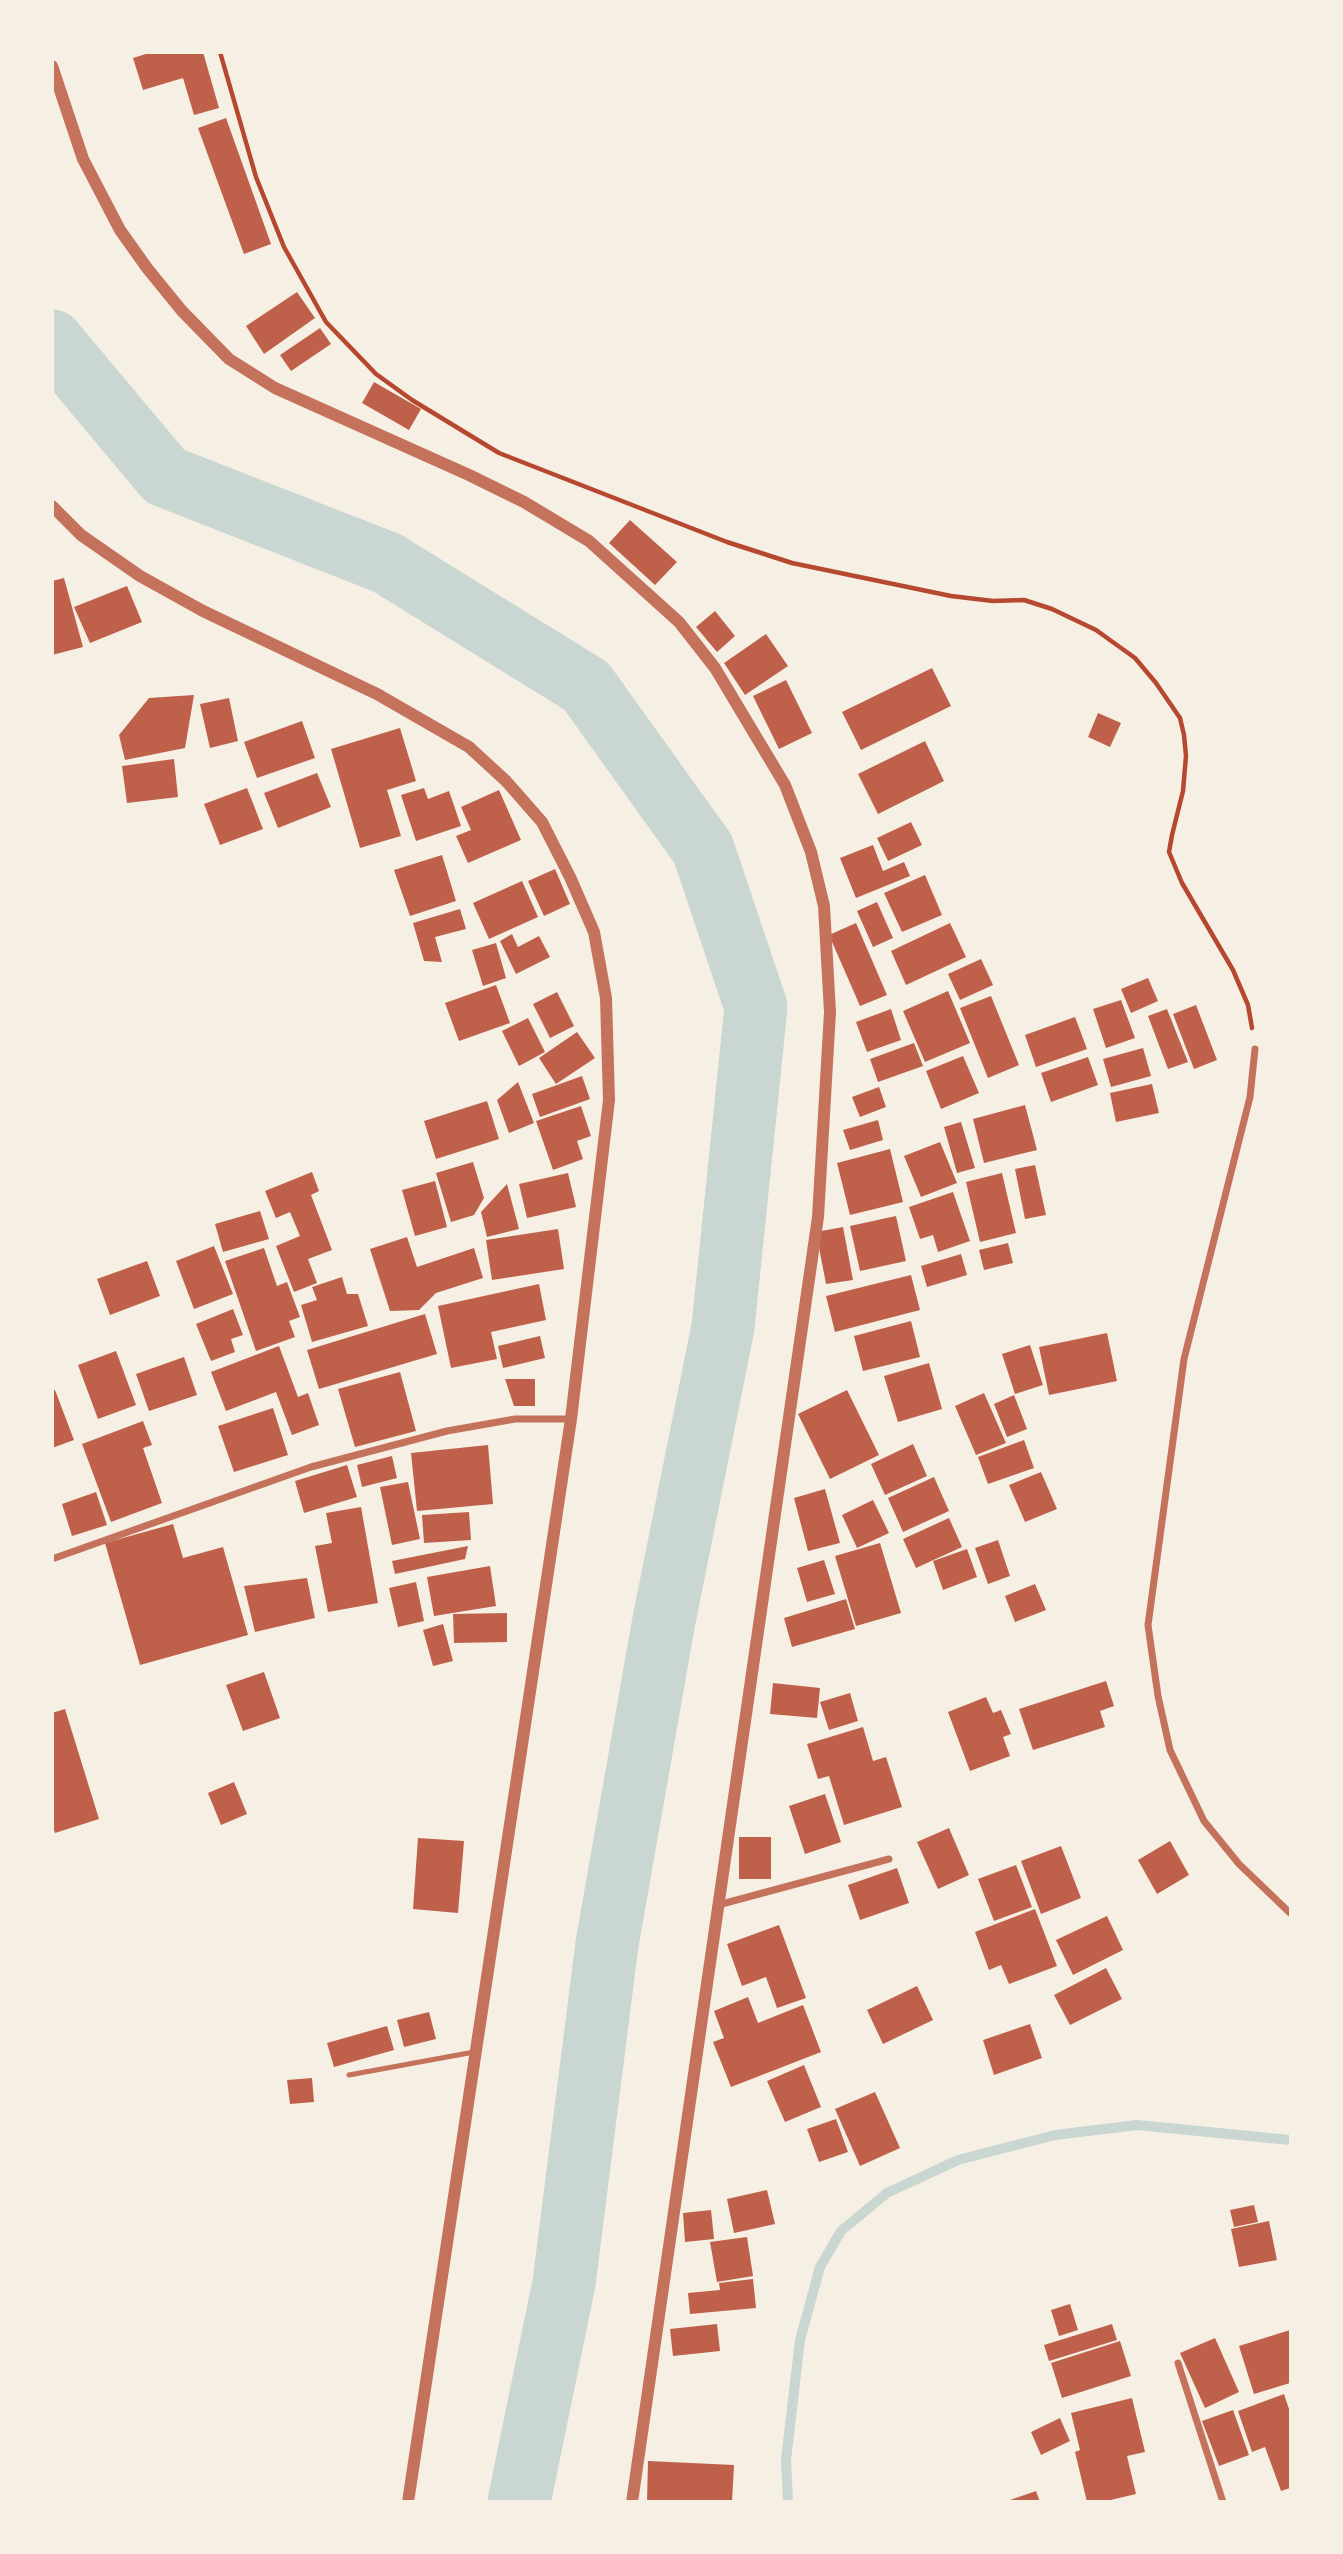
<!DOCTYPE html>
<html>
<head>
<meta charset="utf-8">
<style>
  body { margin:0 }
  #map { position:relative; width:1343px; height:2554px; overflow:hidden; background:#f6efe4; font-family:Helvetica,sans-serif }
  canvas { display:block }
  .frame { position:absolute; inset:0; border:54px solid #f6efe4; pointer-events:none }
</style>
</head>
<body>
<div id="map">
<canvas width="1343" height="2554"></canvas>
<div class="frame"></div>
</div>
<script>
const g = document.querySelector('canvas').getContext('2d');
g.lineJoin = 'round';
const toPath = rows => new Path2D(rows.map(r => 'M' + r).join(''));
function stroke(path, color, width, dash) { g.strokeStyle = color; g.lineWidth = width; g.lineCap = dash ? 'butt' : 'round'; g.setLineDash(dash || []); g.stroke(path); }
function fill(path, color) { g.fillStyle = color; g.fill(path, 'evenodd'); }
const stream = toPath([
  [788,2502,786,2460,800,2340,820,2267,841,2231,887,2193,958,2160,1055,2135,1137,2125,1290,2140]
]);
const river = toPath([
  [52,341,165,476,387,563,586,686,703,849,756,1007,723,1327,664,1620,607,1944,564,2283,519,2502]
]);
const building = toPath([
  [152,52,203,52,219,108,194,115,183,78,143,90,133,58],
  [226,118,271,244,244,254,198,128],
  [297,292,315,318,264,354,246,326],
  [320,328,331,344,291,371,280,355],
  [374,382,421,409,409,430,362,403],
  [630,520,677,562,655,585,609,543],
  [64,578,83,647,52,655,52,581],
  [127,586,142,622,90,643,74,607],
  [715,611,735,636,717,652,696,627],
  [766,634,788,666,745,695,724,663],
  [932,668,951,706,861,750,842,712],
  [786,680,812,733,779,749,753,696],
  [194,695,185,748,125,760,119,735,149,698],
  [229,698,238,741,210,748,200,704],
  [1098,713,1121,723,1110,747,1088,737],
  [302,721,315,758,257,778,244,742],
  [400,728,416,781,387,790,401,836,360,848,331,749],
  [925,741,944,781,878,814,858,774],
  [174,759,178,797,127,803,122,766],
  [317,773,331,807,278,828,264,793],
  [247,788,263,829,220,845,204,804],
  [424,788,428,799,449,791,461,826,416,841,401,795],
  [499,790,521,840,468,863,456,836,471,830,461,807],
  [911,822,922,845,888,861,877,838],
  [873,845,883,871,904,862,910,876,856,898,840,858],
  [442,855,456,901,410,916,394,870],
  [555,869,570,904,544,916,528,881],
  [925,875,942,915,902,932,884,893],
  [522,881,538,917,489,939,473,903],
  [877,902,893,938,873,947,857,911],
  [460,909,466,929,435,937,442,962,424,961,413,923],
  [856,923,887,995,860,1006,829,935],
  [950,923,966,957,906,985,891,951],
  [512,934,518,947,539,936,550,957,516,974,500,941],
  [496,943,506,978,483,986,472,950],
  [981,959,993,985,960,1000,948,974],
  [1148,978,1158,1001,1131,1013,1121,989],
  [496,985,510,1023,459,1041,445,1003],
  [948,991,970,1043,925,1062,903,1011],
  [557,992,574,1026,550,1038,533,1004],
  [991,996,1019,1065,988,1078,960,1008],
  [1121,1000,1135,1038,1106,1048,1093,1009],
  [1196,1005,1217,1060,1194,1069,1173,1014],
  [891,1009,901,1040,867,1052,856,1022],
  [1167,1009,1188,1062,1168,1069,1148,1016],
  [1075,1017,1087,1049,1036,1067,1025,1035],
  [528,1018,545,1052,519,1066,502,1031],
  [577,1032,595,1058,556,1084,539,1058],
  [914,1043,923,1066,878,1082,870,1059],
  [1143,1048,1151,1076,1111,1087,1103,1059],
  [963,1056,979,1093,941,1109,926,1071],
  [1088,1057,1098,1085,1051,1102,1041,1073],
  [582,1076,590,1099,540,1117,532,1094],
  [518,1082,534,1123,509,1133,497,1100],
  [1152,1084,1159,1113,1116,1122,1110,1093],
  [879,1087,886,1107,860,1117,852,1097],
  [487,1101,499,1139,436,1159,424,1121],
  [1025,1105,1037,1150,984,1163,973,1119],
  [581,1106,591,1136,577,1141,583,1159,553,1170,536,1121],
  [878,1120,883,1140,850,1150,843,1130],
  [961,1122,975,1168,957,1173,944,1127],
  [940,1142,957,1183,921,1197,904,1156],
  [890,1149,903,1202,850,1215,837,1163],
  [473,1162,484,1198,474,1215,451,1222,436,1173],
  [1035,1165,1046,1215,1025,1219,1015,1169],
  [312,1172,319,1191,311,1195,332,1250,308,1259,317,1283,294,1292,276,1246,300,1236,290,1212,276,1218,265,1191],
  [568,1173,576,1207,527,1218,519,1184],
  [1002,1173,1016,1233,980,1242,966,1182],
  [435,1181,447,1227,415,1236,402,1190],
  [507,1184,519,1229,487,1237,481,1212],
  [953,1192,970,1241,938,1252,933,1235,920,1239,909,1207],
  [260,1211,269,1239,223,1252,215,1224],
  [896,1216,906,1261,860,1271,850,1226],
  [843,1227,853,1280,826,1284,816,1232],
  [558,1229,564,1269,492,1280,486,1240],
  [407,1237,417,1267,474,1248,483,1278,436,1293,419,1310,390,1311,370,1249],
  [1008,1243,1013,1263,984,1270,979,1250],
  [214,1246,233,1294,194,1309,176,1261],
  [264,1248,277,1286,287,1282,300,1317,289,1321,295,1337,256,1351,225,1261],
  [961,1254,967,1275,927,1287,921,1266],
  [147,1261,160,1296,110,1315,97,1279],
  [911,1275,920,1310,835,1332,826,1296],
  [342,1277,347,1294,358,1294,368,1326,312,1342,301,1305,317,1300,312,1287],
  [539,1284,546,1320,491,1332,497,1359,451,1368,438,1306],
  [233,1309,243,1335,231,1339,235,1352,211,1361,196,1324],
  [425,1314,437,1354,319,1389,307,1350],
  [911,1321,920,1357,863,1371,854,1336],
  [1107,1333,1117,1381,1049,1395,1039,1347],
  [540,1336,545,1358,503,1368,498,1346],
  [1030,1345,1043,1385,1015,1394,1002,1354],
  [279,1346,298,1397,308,1393,319,1425,292,1435,276,1392,226,1411,211,1372],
  [116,1351,136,1405,98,1419,78,1365],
  [184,1357,197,1395,149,1411,136,1374],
  [929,1363,942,1409,898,1422,884,1376],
  [400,1372,416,1431,355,1447,338,1389],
  [505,1379,535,1379,535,1406,514,1406],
  [55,1390,74,1440,52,1448,52,1391],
  [847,1390,879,1455,830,1479,798,1414],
  [984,1393,1006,1443,976,1455,955,1406],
  [1014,1395,1027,1429,1007,1437,994,1404],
  [273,1408,288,1455,234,1472,218,1426],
  [143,1421,152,1445,143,1448,162,1503,111,1522,82,1444],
  [1024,1440,1034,1468,988,1484,978,1457],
  [913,1444,927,1476,885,1495,871,1464],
  [488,1445,493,1504,417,1511,411,1453],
  [392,1456,397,1478,362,1487,357,1465],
  [347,1465,357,1497,304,1513,295,1481],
  [1041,1472,1057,1509,1025,1522,1009,1485],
  [934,1477,949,1511,903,1532,888,1498],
  [408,1482,420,1539,392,1545,380,1487],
  [825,1489,840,1543,808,1551,794,1498],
  [96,1492,107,1525,72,1536,62,1504],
  [873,1500,889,1533,857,1548,842,1515],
  [361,1507,378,1603,328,1612,315,1546,332,1543,326,1513],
  [469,1512,471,1540,424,1543,422,1515],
  [949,1518,962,1547,916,1568,903,1539],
  [173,1524,183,1558,223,1547,248,1635,140,1665,105,1543],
  [998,1540,1010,1576,988,1584,975,1548],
  [880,1543,901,1613,856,1626,835,1556],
  [468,1546,465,1559,395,1574,392,1561],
  [967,1549,977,1577,943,1590,933,1561],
  [824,1560,835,1594,807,1602,797,1568],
  [490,1566,496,1606,434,1616,427,1577],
  [307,1578,315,1618,255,1632,244,1586],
  [416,1582,424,1621,398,1627,389,1588],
  [1035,1584,1046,1610,1015,1622,1005,1596],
  [846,1599,855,1629,792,1647,784,1618],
  [507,1613,507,1642,454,1643,453,1614],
  [443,1624,453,1661,433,1666,423,1630],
  [264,1672,280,1718,243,1731,226,1685],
  [1106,1681,1114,1706,1100,1711,1105,1727,1033,1750,1019,1709],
  [773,1683,820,1688,817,1718,770,1714],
  [850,1693,858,1721,829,1730,820,1702],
  [986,1697,993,1713,1001,1710,1011,1734,1003,1737,1010,1756,970,1771,948,1712],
  [65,1709,99,1819,55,1833,52,1824,52,1713],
  [863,1727,873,1761,886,1757,902,1807,844,1825,829,1776,818,1779,807,1744],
  [234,1782,247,1814,221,1825,208,1793],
  [825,1794,841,1842,805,1854,789,1806],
  [949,1828,969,1875,938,1889,917,1842],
  [739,1837,771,1837,771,1879,739,1879],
  [418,1838,464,1841,458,1913,413,1909],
  [1170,1841,1189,1875,1157,1894,1138,1860],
  [1061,1846,1081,1898,1041,1914,1021,1861],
  [1016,1865,1032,1907,994,1921,978,1879],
  [897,1868,909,1903,860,1920,848,1885],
  [1035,1909,1057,1966,1009,1984,1001,1965,989,1970,975,1932],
  [1107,1916,1123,1950,1073,1975,1056,1940],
  [779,1925,806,1998,777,2008,766,1977,742,1986,727,1944],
  [1106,1968,1122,1999,1070,2025,1054,1995],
  [917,1986,933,2020,883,2044,867,2010],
  [748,1997,758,2023,803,2005,821,2052,731,2087,713,2042,724,2038,714,2011],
  [429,2012,436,2039,404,2047,397,2020],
  [1030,2024,1042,2058,994,2075,983,2040],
  [387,2026,394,2050,334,2067,327,2043],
  [804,2065,821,2107,785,2122,767,2081],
  [312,2078,314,2102,290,2104,287,2080],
  [875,2092,900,2148,860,2166,835,2109],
  [836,2119,848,2152,819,2162,807,2129],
  [767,2190,775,2224,734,2233,727,2199],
  [1254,2205,1258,2222,1234,2227,1230,2210],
  [711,2210,714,2239,685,2242,683,2213],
  [1269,2221,1277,2260,1239,2267,1231,2229],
  [747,2237,753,2276,717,2282,710,2242],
  [753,2279,756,2308,690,2314,688,2293,720,2290,719,2283],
  [1070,2304,1078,2330,1059,2336,1051,2310],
  [717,2324,720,2351,673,2356,670,2329],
  [1112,2324,1117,2340,1049,2361,1044,2345],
  [1290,2330,1290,2383,1254,2394,1239,2346],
  [1215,2338,1239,2392,1205,2408,1180,2353],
  [1120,2341,1131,2376,1062,2398,1051,2363],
  [1284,2394,1290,2412,1290,2488,1281,2491,1265,2447,1252,2452,1238,2411],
  [1132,2398,1145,2452,1127,2456,1136,2494,1102,2502,1087,2502,1075,2452,1080,2450,1071,2413],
  [1233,2410,1249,2455,1219,2466,1202,2421],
  [1060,2418,1070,2441,1041,2455,1031,2432],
  [648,2461,734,2465,732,2502,647,2502],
  [1036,2491,1040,2502,1007,2502,1007,2501]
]);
const path = toPath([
  [220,52,256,177,284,247,326,322,376,374,412,400,499,453,727,542,792,563,951,596,993,601,1024,600,1052,609,1096,630,1135,658,1156,683,1180,718,1184,735,1186,756,1183,791,1172,835,1169,852,1182,883,1233,970,1248,1005,1252,1028]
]);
const service = toPath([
  [349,2075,474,2052]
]);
const minor = toPath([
  [1255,1049,1250,1097,1184,1359,1148,1625,1158,1696,1170,1750,1204,1821,1239,1864,1290,1913],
  [52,1559,311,1467,447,1431,515,1419,571,1419],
  [718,1905,889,1859],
  [1178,2363,1223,2502]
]);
const tertiary = toPath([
  [52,66,83,159,120,230,147,268,182,311,229,359,275,388,469,475,524,502,589,541,679,622,715,668,785,785,811,852,824,906,830,1012,818,1217,632,2502],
  [52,506,81,535,140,576,203,611,377,694,469,747,506,781,542,822,570,877,594,932,606,998,609,1100,571,1419,408,2502]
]);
stroke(stream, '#c9d6d2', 10);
stroke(river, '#c9d6d2', 63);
fill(building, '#bf614a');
stroke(path, '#b5482f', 4.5);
stroke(service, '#c5725c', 5);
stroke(minor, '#c5725c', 7);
stroke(tertiary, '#c5725c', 12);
</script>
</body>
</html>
